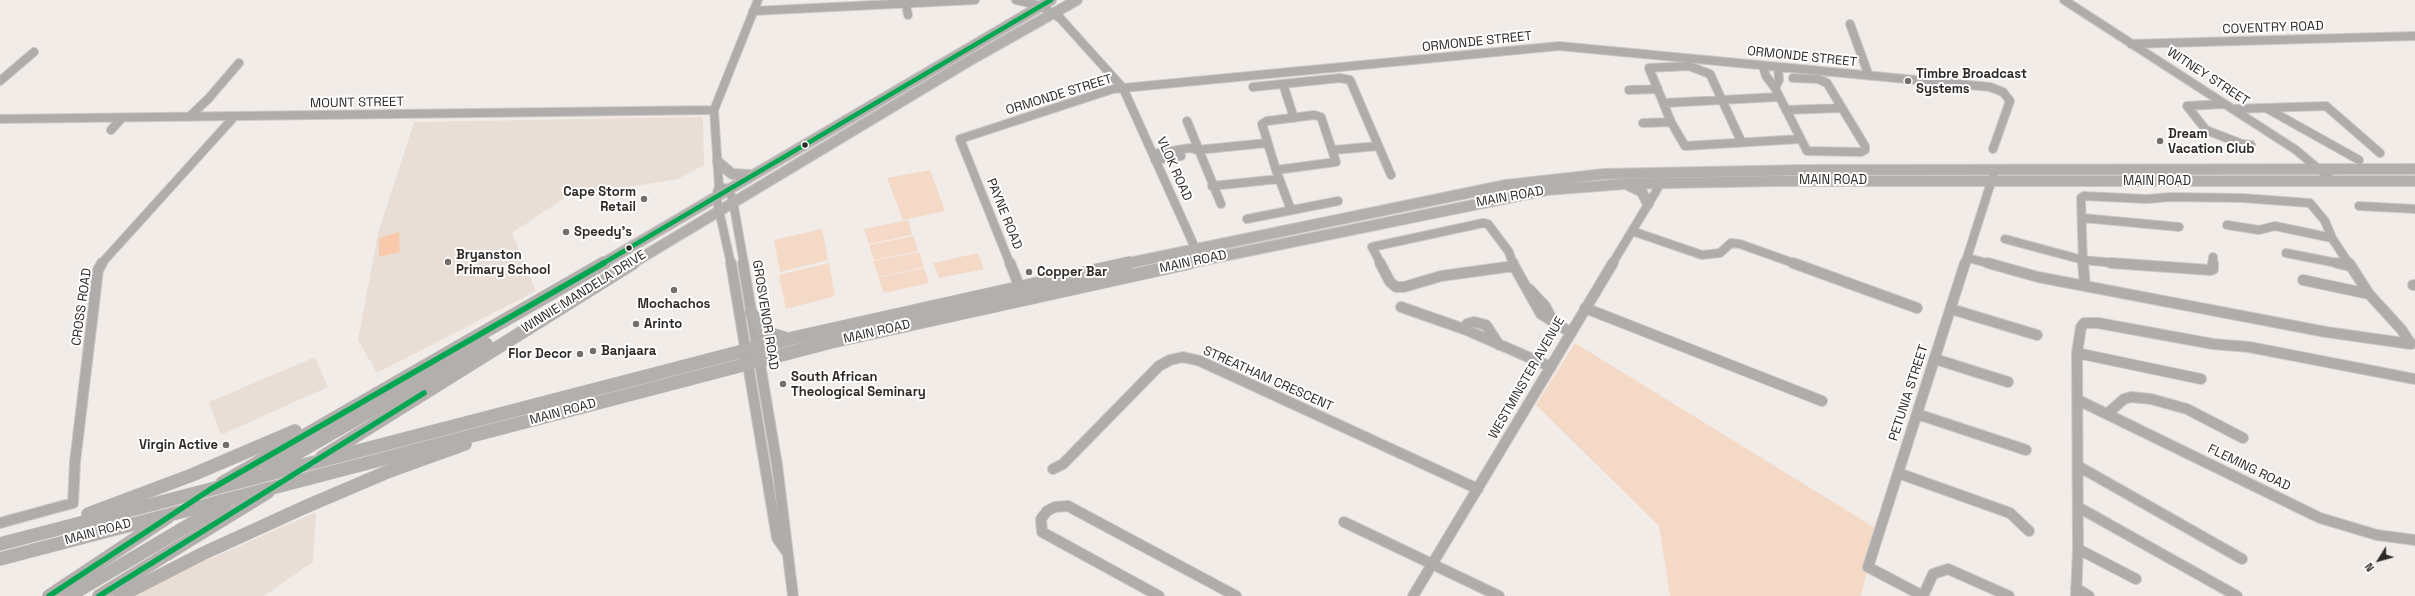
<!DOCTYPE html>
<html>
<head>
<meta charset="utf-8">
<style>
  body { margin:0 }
  #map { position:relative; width:2415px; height:596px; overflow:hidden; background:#f2ece8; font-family:"Space Grotesk",sans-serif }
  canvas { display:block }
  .north { position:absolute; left:2359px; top:540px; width:40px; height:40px; -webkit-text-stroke:3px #fff; paint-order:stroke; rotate:233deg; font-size:11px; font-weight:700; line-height:16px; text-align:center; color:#2e2a27 }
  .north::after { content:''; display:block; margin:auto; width:14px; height:18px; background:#2e2a27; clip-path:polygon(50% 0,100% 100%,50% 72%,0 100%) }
</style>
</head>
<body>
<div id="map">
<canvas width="2415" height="596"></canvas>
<div class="north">N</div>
</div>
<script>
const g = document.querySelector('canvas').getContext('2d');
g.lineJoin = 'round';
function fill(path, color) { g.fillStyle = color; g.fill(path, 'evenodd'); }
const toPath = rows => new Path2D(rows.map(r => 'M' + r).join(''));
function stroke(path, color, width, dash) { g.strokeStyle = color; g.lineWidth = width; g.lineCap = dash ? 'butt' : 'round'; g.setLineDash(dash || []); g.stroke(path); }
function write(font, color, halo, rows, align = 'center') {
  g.font = font + ' "Space Grotesk",sans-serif'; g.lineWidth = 4; g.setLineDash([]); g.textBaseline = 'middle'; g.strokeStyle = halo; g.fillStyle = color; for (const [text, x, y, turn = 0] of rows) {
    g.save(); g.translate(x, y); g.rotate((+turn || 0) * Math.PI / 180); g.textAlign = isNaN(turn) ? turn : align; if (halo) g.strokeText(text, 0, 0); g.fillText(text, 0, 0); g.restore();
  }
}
const built = toPath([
  [703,117,704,165,678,179,566,197,512,233,536,291,377,373,358,340,378,233,414,122],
  [315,357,328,387,221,435,209,402],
  [316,512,313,562,264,596,136,596,174,575]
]);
const green = toPath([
  [930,170,945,211,903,220,887,178],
  [908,220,912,235,869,244,864,229],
  [822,229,828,260,780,272,774,240],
  [914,236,918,251,874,260,869,245],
  [919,252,924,267,879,277,873,261],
  [978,253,984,269,939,278,933,263],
  [829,263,835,296,786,309,779,275],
  [924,268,929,283,884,293,878,278],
  [1575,343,1877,529,1861,596,1670,596,1659,526,1536,405]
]);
const water = toPath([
  [399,232,400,252,379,257,379,238]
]);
const minorFar1 = toPath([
  [1016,0,1041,6,1060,18,1123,88,1201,261],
  [2064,0,2296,150,2334,182],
  [906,4,908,15],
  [753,11,975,0],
  [1850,24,1869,76],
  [2131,44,2415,36],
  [1763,66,1766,76,1775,88,1807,151,1861,152,1865,150,1865,146,1827,83,1818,79,1793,78],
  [0,81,34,52],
  [1283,84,1294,118],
  [1253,87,1340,78,1350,80,1391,175],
  [1775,88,1779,80,1778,67],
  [1629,90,1658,89],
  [1665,103,1778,97],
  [2224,104,2187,106,2206,130,2242,144,2251,145],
  [2266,108,2359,160],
  [2233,109,2326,106,2380,153],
  [1786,110,1841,108],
  [1314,115,1321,117,1336,162,1276,170,1262,124,1267,121,1314,115],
  [189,117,209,98,239,63],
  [0,119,714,110],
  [1187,121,1221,204],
  [1643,123,1671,122],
  [111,130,122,118],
  [1741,141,1710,74,1689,66,1649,68,1671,122,1685,146,1800,139],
  [1334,150,1378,146],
  [1153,154,1190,148,1197,150,1267,143],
  [1155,160,1181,156],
  [1276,170,1291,210],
  [1212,186,1279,179],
  [724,188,729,190,733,201,744,264],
  [2359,206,2415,209],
  [2083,218,2179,227],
  [1247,219,1338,201],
  [2227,225,2259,230,2275,226,2332,238],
  [1632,231,1702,255,1720,253,1731,243,1740,244,1796,264],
  [2005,239,2083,260,2125,264],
  [2286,253,2342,264],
  [2213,257,2213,264],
  [1968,258,1991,264],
  [101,264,234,117],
  [731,264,716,197,719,186,714,110,758,0],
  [1010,264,960,139,1113,89,1559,46,1990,87,2003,92,2010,101,1993,149],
  [1381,264,1372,247,1483,223,1488,224,1509,252,1513,264],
  [1612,264,1655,193,1660,183,1658,178],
  [1965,264,1993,176],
  [2083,264,2081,198,2084,196,2147,199,2170,197,2242,198,2310,203,2325,221,2332,238,2349,264]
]);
const minor = toPath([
  [731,263,777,538,786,551],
  [743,263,777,465,793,596],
  [1010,263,1022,293],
  [1380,263,1390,282,1396,287,1404,287,1441,276,1514,266],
  [1513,263,1514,266],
  [1793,263,1917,308],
  [1988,263,2038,277,2085,286],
  [2083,263,2085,286],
  [2111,263,2210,270,2213,269,2213,263],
  [2337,263,2350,266],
  [1514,266,1541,314,1570,332],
  [2303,280,2369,294],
  [2413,285,2415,285],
  [2085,286,2326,332,2411,344,2401,329,2369,294,2349,263],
  [1529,289,1545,306,1553,322],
  [1401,307,1464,329,1551,367],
  [1585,308,1822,401],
  [1951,309,2037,335],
  [1464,329,1467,324,1474,322,1486,325,1499,345],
  [2077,353,2201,379],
  [1935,359,2008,382],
  [2078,400,2320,518,2377,535,2415,540],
  [2108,413,2124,399,2131,397,2151,399,2187,409,2243,438],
  [1917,414,2026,450],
  [2078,466,2242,559],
  [1053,469,1063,464,1159,366,1170,360,1183,357,1200,361,1478,489],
  [1898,473,2010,513,2029,531],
  [2078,507,2237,596],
  [1344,522,1499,596],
  [0,523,73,503,75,462,98,270,102,263],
  [2078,549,2136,579],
  [2076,588,2089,596],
  [1159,596,1042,532,1041,519,1047,511,1055,507,1068,506,1236,596],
  [1413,596,1613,263],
  [1923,596,1868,567,1965,263],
  [1923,596,1933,574,1948,569,2009,596],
  [2076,596,2078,549,2077,353,2081,327,2084,323,2098,323,2213,344,2249,347,2415,379]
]);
const majorFar1 = toPath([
  [718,162,732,174,751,175],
  [1628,185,1642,192,1648,204],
  [602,264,1051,0],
  [631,264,967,62,1077,0],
  [1124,264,1506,185,1604,174,1805,170,2415,169],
  [1184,264,1547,190,1624,184,1775,181,2415,181]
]);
const major = toPath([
  [751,313,763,332,784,338],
  [322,457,633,263],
  [268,470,486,344],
  [222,483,604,263],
  [88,514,192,475,295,431],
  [0,544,793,338,1129,263],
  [0,559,831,342,1189,263],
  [49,596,168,517],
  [69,596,226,503],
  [99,596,268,492],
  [120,596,204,553,305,507,387,472,465,444]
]);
const bus1Far1 = toPath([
  [602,264,1051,0]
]);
const bus1 = toPath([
  [49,596,211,489,604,263],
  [99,596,424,393]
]);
const markers = [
  [1908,81,4,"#736e6b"],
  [2160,141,4,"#736e6b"],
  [805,145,3.5,"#2e2a27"],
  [644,199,4,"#736e6b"],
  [566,232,4,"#736e6b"],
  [629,248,3.5,"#2e2a27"],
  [448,262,4,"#736e6b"],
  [1029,272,4,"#736e6b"],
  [674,290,4,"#736e6b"],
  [636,324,4,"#736e6b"],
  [593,351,4,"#736e6b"],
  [580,354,4,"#736e6b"],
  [783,384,4,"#736e6b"],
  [226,445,4,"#736e6b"]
];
const streetNames = [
  ["COVENTRY ROAD",2273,28,-2],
  ["ORMONDE STREET",1477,42,-6],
  ["ORMONDE STREET",1802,57,6],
  ["WITNEY STREET",2208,77,33],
  ["ORMONDE STREET",1059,95,-17],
  ["MOUNT STREET",357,103,-1],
  ["VLOK ROAD",1174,169,66],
  ["MAIN ROAD",1833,180],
  ["MAIN ROAD",2157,181],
  ["MAIN ROAD",1510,197,-10],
  ["PAYNE ROAD",1004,214,68],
  ["MAIN ROAD",1193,262,-12],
  ["WINNIE MANDELA DRIVE",584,292,-32],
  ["CROSS ROAD",82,307,-82],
  ["GROSVENOR ROAD",765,315,81],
  ["MAIN ROAD",877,332,-13],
  ["WESTMINSTER AVENUE",1527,378,-60],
  ["STREATHAM CRESCENT",1268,379,24],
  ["PETUNIA STREET",1909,393,-72],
  ["MAIN ROAD",563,412,-15],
  ["FLEMING ROAD",2249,468,26],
  ["MAIN ROAD",98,532,-15]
];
const poiNames = [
  ["Timbre Broadcast",1916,74],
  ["Systems",1916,89],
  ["Dream",2168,134],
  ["Vacation Club",2168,149],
  ["Cape Storm",636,192,"right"],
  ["Retail",636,207,"right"],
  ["Speedy's",574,232],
  ["Bryanston",456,255],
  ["Primary School",456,270],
  ["Copper Bar",1037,272],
  ["Mochachos",674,304,"center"],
  ["Arinto",644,324],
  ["Banjaara",601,351],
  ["Flor Decor",572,354,"right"],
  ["South African",791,377],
  ["Theological Seminary",791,392],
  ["Virgin Active",218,445,"right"]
];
fill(built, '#e9ded5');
fill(green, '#f4d9c7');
fill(water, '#f8caab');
stroke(minorFar1, '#cec9c6', 10);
stroke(minor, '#cec9c6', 12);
stroke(majorFar1, '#cec9c6', 12);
stroke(major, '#cec9c6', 14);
stroke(minorFar1, '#afacab', 8);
stroke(minor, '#afacab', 10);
stroke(majorFar1, '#b2afac', 10);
stroke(major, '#b2afac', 13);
stroke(bus1Far1, '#00a651', 4.5);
stroke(bus1, '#00a651', 5.5);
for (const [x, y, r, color] of markers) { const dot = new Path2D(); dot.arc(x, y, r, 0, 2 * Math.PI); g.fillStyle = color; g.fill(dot); stroke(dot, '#fff', 1.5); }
write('13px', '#2e2a27', '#fff', streetNames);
write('bold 13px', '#2e2a27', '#fff', poiNames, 'left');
</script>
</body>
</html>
